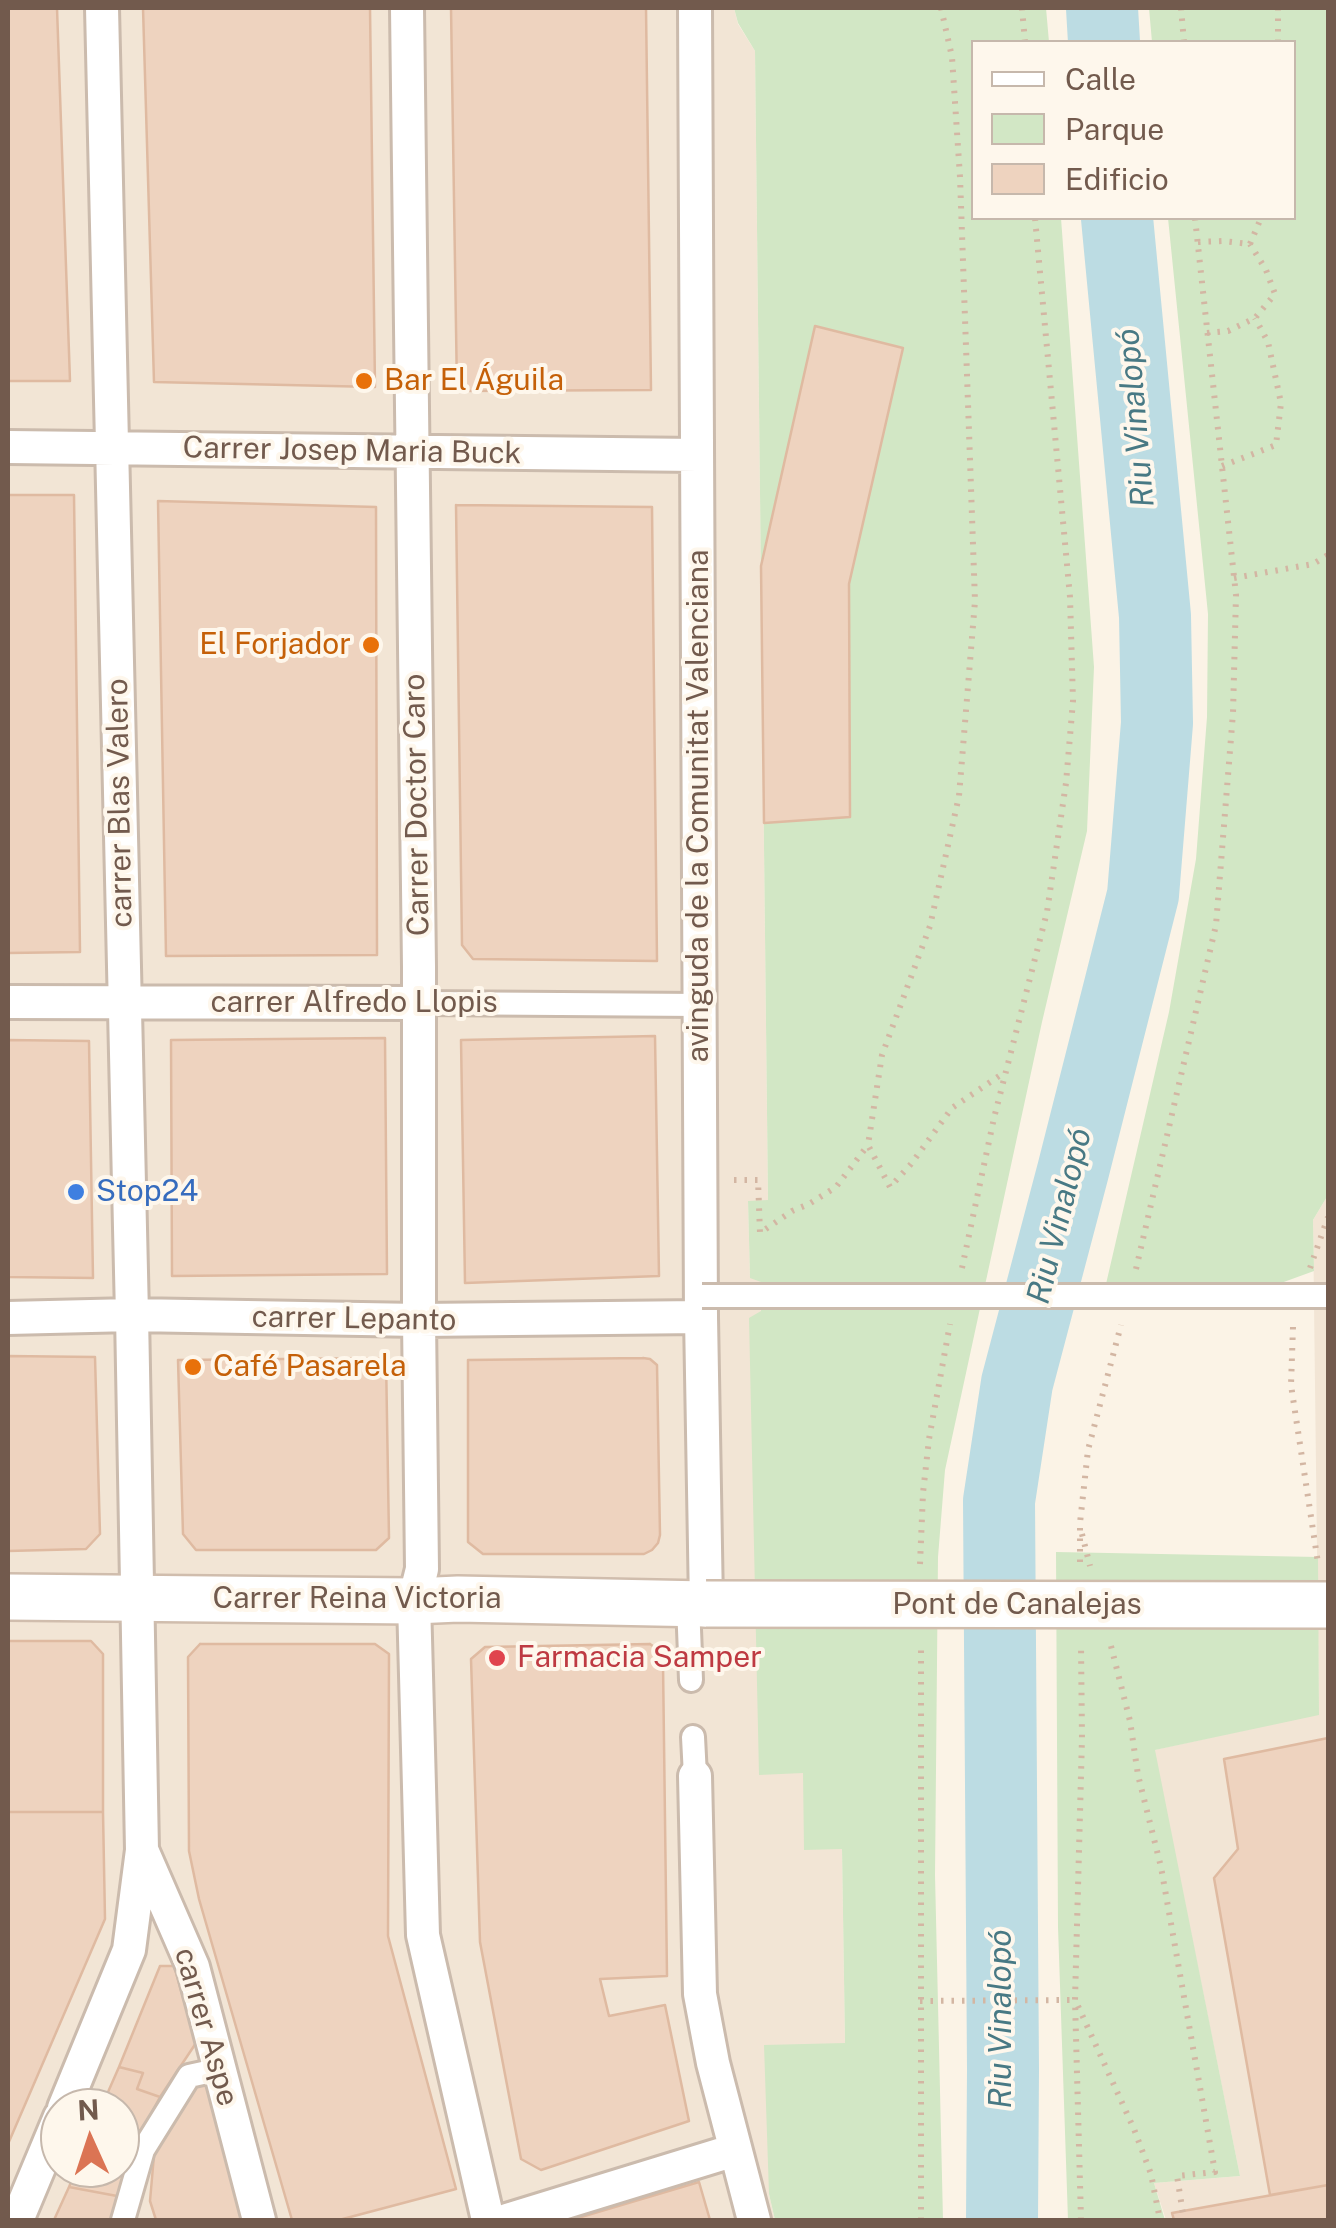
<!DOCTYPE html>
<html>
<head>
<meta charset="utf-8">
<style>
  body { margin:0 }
  #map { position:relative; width:1336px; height:2228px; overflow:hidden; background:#fbf3e6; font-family:"Public Sans",sans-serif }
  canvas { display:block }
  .frame { position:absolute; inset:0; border:10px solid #725a4d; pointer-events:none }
  .legend { position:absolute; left:971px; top:40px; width:325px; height:180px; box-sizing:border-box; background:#fef7ec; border:2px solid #c6b8ac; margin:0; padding:12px 18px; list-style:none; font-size:30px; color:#725a4d }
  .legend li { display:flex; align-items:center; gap:20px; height:50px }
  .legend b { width:50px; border:2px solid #c6b8ac }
  .north { position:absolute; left:40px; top:2088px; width:100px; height:100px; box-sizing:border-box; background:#fef7ec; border:2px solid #c6b8ac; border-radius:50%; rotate:357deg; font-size:28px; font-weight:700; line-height:40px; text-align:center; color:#725a4d }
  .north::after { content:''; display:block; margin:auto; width:35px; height:45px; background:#db7454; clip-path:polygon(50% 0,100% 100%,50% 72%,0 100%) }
</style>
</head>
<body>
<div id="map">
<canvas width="1336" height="2228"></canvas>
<div class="frame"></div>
<ul class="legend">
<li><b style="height:12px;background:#fff"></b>Calle</li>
<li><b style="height:28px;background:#d2e7c5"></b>Parque</li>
<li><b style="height:28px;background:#eed3bf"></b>Edificio</li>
</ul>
<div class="north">N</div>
</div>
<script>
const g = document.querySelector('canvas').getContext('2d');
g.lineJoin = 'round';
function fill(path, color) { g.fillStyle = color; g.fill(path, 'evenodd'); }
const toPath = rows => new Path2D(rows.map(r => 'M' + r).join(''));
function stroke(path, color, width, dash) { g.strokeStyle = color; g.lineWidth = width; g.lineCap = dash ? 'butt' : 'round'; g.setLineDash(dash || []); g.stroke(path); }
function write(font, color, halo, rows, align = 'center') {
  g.font = font + ' "Public Sans",sans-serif'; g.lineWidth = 8; g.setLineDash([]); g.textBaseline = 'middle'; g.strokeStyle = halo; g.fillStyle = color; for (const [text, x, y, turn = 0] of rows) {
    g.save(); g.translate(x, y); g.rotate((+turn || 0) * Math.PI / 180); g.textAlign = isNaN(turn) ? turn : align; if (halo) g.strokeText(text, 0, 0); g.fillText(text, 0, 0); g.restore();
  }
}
const residential = toPath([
  [8,8,734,8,738,24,755,51,768,1201,748,1202,750,1277,761,1281,759,1774,803,1772,842,1848,845,2044,769,2194,775,2220,8,2220],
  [60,2108,120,2108,120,2168,60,2168],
  [1328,1195,1328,2220,1166,2220,1154,2183,1240,2176,1154,1750,1319,1714,1313,1220]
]);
const green = toPath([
  [734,8,1046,8,1049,42,974,42,974,218,1061,218,1094,667,1087,831,1042,1022,945,1470,938,1557,935,1875,943,2220,775,2220,769,2194,764,2045,845,2043,842,1849,804,1850,803,1773,759,1775,749,1318,761,1311,761,1282,750,1278,748,1201,768,1200,755,51,738,23],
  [1149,8,1328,8,1328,1195,1313,1220,1314,1271,1270,1287,1106,1284,1169,1012,1196,859,1207,717,1208,614,1168,218,1294,218,1294,42,1152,42],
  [1056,1552,1318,1557,1319,1715,1155,1750,1240,2176,1154,2183,1165,2220,1068,2220,1058,1927]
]);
const river = toPath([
  [1102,8,1104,42],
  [1002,2220,1003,2070,999,1501,1017,1383,1073,1171,1143,895,1157,723,1155,616,1117,218]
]);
const building = toPath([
  [8,8,57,8,70,381,8,381,8,8],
  [143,8,370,8,375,387,154,382,143,8],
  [451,8,646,8,651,390,457,391,451,8],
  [815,326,903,348,849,584,850,817,764,823,761,566,815,326],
  [8,495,74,495,80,952,8,953,8,495],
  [158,501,376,507,377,955,166,956,158,501],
  [456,505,652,507,657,961,473,959,462,945,456,505],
  [655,1036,659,1276,465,1283,461,1040,655,1036],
  [385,1038,387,1274,172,1276,171,1040,385,1038],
  [8,1040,89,1041,93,1278,8,1277,8,1040],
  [8,1356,95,1357,100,1534,86,1549,8,1551,8,1356],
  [386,1358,389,1538,376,1550,196,1550,183,1534,178,1360,386,1358],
  [643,1358,650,1359,657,1365,660,1535,658,1543,652,1550,644,1554,483,1554,468,1542,468,1360,643,1358],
  [8,1641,91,1641,103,1654,103,1812,8,1812,8,1641],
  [200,1644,375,1644,389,1654,388,1936,456,2189,339,2220,292,2220,199,1899,189,1851,188,1657,200,1644],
  [650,1644,660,1651,663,1663,667,1976,600,1979,609,2016,665,2005,689,2121,541,2170,521,2159,480,1942,471,1659,485,1647,650,1644],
  [1328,1738,1328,2185,1270,2195,1214,1878,1238,1849,1224,1759,1328,1738],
  [8,1812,103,1812,105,1919,8,2144,8,1812],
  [160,1966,174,1966,196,2043,160,2097,137,2089,143,2073,119,2067,160,1966],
  [119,2067,143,2073,137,2089,160,2097,142,2131,120,2125,120,2108,101,2108,119,2067],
  [208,2080,248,2220,156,2220,150,2201,156,2132,186,2086,208,2080],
  [120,2125,142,2131,117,2196,69,2187,77,2168,120,2168,120,2125],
  [699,2182,710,2220,571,2220,699,2182],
  [1328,2185,1328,2220,1174,2220,1172,2213,1328,2185],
  [69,2187,117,2196,111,2220,54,2220,69,2187]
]);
const path = toPath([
  [941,8,952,57,960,177,975,601,959,796,930,926,882,1055,868,1145,890,1187,911,1164,952,1108,1005,1072],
  [1022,8,1025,42],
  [1181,8,1184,42],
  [1278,42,1278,8],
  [1198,242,1223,241,1250,244],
  [1250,244,1261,218],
  [1207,333,1228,331,1255,318,1275,294,1266,270,1250,244],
  [1222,466,1276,445,1281,403,1268,342,1255,318],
  [1234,578,1313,564,1328,555],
  [734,1180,758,1180,760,1233,792,1211,809,1204,836,1187,868,1145],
  [962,1268,994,1118,1047,912,1066,783,1073,701,1070,597,1035,218],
  [1310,1268,1328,1217],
  [1136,1269,1216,925,1233,713,1236,595,1195,218],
  [1293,1327,1291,1385,1318,1563],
  [1082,1534,1090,1566],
  [1080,1562,1080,1523,1088,1450,1121,1325],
  [920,1564,923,1493,929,1439,950,1324],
  [1111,1646,1130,1721,1138,1775,1161,1867,1215,2172,1177,2176,1184,2220],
  [920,2001,1075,2000],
  [1078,2006,1134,2129,1151,2174,1160,2220],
  [921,2220,921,1647],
  [1081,2220,1075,2000,1082,1738,1081,1645]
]);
const pedestrian = toPath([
  [419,1003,701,1005],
  [688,1604,691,1680],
  [693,1737,695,1776],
  [123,2220,143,2150,189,2076,221,2069]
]);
const minor = toPath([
  [102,8,132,1315,142,1850,193,1967,259,2220],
  [407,8,419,967,419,1320,422,1569,414,1601,423,1935,488,2220],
  [695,8,701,1317,706,1604],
  [8,447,697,455],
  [8,1002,419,1003],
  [8,1318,132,1315,419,1320,701,1317],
  [695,1776,700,1994,713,2063,754,2220],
  [64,2108,129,1950,142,1850],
  [17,2220,60,2117],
  [507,2220,735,2150]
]);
const secondary = toPath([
  [8,1597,414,1601,458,1599,706,1604]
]);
const pedestrianBridge = toPath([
  [702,1296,1328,1296]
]);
const secondaryBridge = toPath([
  [706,1604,1328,1605]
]);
const markers = [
  [364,381,10,"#e8710a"],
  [371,645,10,"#e8710a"],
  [76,1192,10,"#3f7fe0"],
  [193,1367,10,"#e8710a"],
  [497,1658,10,"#e0444e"]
];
const foodNames = [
  ["Bar El Águila",384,381],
  ["El Forjador",351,645,"right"],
  ["Café Pasarela",213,1367]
];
const streetNames = [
  ["Carrer Josep Maria Buck",352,451,1],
  ["carrer Blas Valero",120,803,-91],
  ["Carrer Doctor Caro",417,805,-91],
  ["avinguda de la Comunitat Valenciana",699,806,-90],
  ["carrer Alfredo Llopis",354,1003],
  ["carrer Lepanto",354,1319,1],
  ["Carrer Reina Victoria",357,1599],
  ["Pont de Canalejas",1017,1605],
  ["carrer Aspe",206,2027,74]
];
const shopNames = [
  ["Stop24",96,1192]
];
const healthNames = [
  ["Farmacia Samper",517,1658]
];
const waterNames = [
  ["Riu Vinalopó",1136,418,-95],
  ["Riu Vinalopó",1060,1216,-76],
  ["Riu Vinalopó",1001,2019,-90]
];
fill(residential, '#f2e5d5');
fill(green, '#d2e7c5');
stroke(river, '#bcdce3', 72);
fill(building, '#eed3bf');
stroke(building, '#dfbaa1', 2.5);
stroke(pedestrian, '#cbbbad', 28);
stroke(minor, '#cbbbad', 38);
stroke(secondary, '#d0bdad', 50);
stroke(path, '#d3b6a3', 6, [2.5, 8]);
stroke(pedestrian, '#fff', 22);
stroke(minor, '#fff', 32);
stroke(secondary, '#fff', 45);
stroke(pedestrianBridge, '#cbbbad', 28, []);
stroke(secondaryBridge, '#d0bdad', 50, []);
stroke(pedestrianBridge, '#fff', 22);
stroke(secondaryBridge, '#fff', 45);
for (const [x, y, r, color] of markers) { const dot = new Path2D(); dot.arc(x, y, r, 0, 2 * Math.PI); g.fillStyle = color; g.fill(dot); stroke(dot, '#fef7ec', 4); }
write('30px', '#c56008', '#fef7ec', foodNames, 'left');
write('30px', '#725a4d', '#fef7ec', streetNames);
write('30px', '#366cbe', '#fef7ec', shopNames, 'left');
write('30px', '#be3a42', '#fef7ec', healthNames, 'left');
write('italic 32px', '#487984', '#fef7ec', waterNames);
</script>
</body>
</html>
